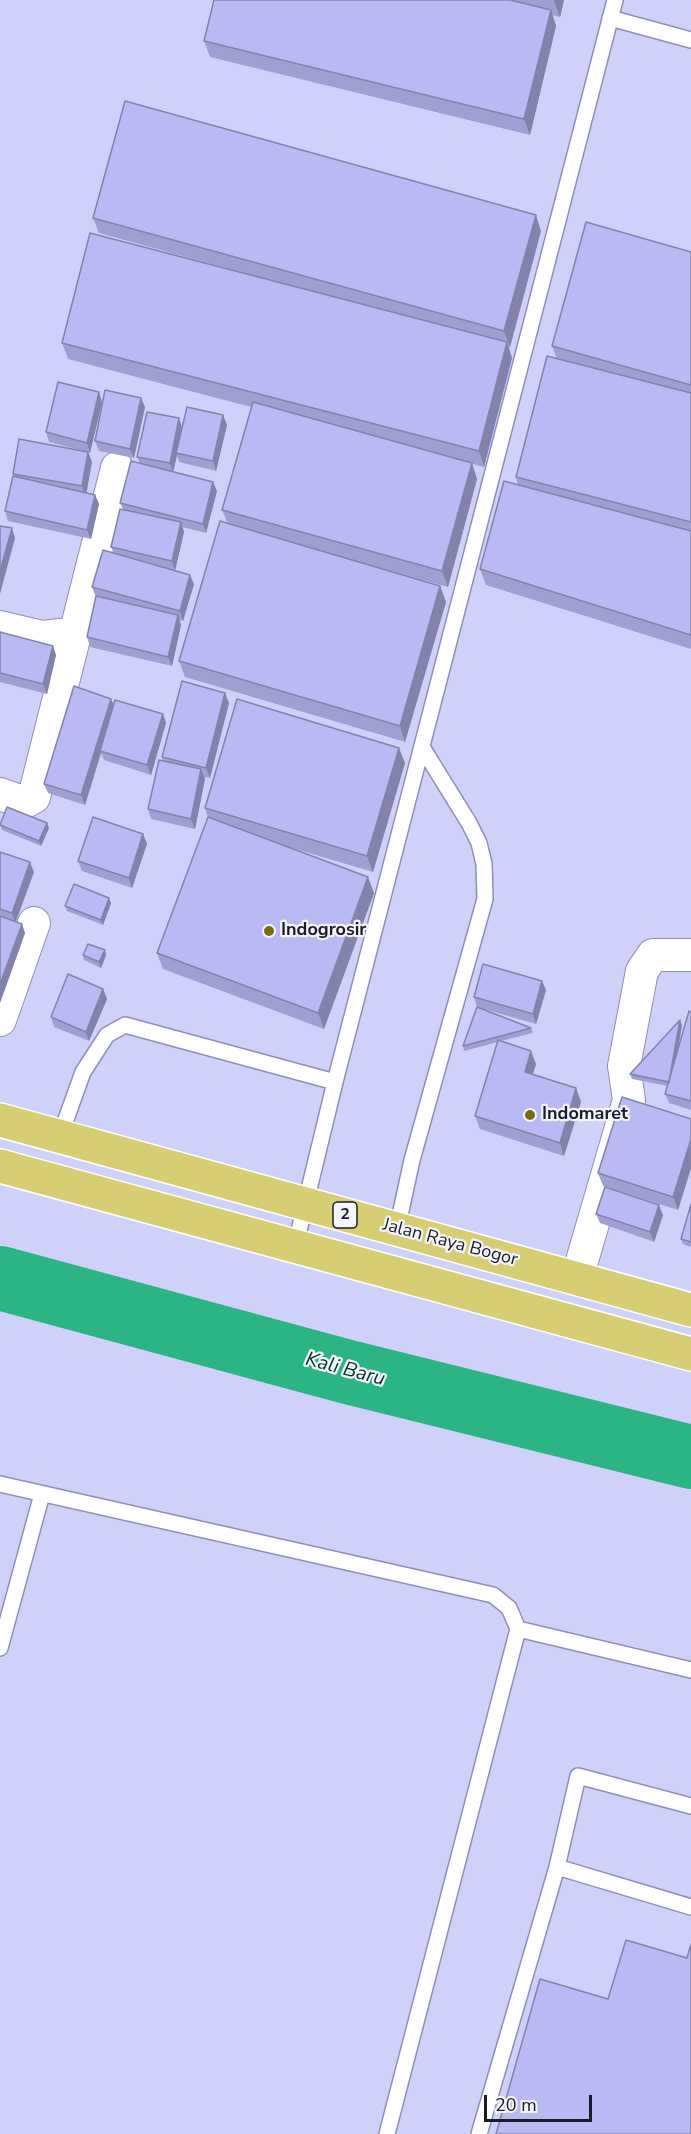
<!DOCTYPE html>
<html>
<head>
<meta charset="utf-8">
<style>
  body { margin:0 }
  #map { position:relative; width:691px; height:2134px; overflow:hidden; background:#d0d1fb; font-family:"Nunito Sans",sans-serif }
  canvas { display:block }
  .scale { position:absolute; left:484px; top:2095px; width:108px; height:27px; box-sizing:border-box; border:3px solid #1b1b2a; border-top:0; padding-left:8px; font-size:18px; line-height:21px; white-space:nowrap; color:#1b1b2a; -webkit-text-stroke:4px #f5f5fe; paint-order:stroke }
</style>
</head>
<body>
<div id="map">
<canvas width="691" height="2134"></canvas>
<div class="scale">20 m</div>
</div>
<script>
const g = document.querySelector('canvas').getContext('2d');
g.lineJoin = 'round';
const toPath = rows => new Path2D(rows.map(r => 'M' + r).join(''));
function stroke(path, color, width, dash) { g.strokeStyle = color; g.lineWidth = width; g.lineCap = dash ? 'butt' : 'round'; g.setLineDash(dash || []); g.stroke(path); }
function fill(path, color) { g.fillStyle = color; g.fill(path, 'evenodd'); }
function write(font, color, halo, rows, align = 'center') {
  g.font = font + ' "Nunito Sans",sans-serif'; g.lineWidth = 4.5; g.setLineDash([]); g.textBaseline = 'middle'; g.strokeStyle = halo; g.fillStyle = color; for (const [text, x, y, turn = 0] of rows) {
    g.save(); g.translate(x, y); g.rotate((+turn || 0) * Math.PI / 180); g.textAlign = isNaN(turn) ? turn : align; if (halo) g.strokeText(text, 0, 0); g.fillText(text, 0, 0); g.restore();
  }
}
const river = toPath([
  [0,1278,348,1372,691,1457]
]);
const service = toPath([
  [610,18,691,40],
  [60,1136,83,1072,107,1035,125,1025,335,1082],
  [397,1229,412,1160,485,899,484,864,479,843,469,823,422,747],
  [295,1247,335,1082,615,0],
  [0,1484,493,1595,509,1608,518,1629,387,2134],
  [518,1629,691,1670],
  [0,1648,42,1494],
  [557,1867,691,1907],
  [479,2134,557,1867,578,1776,691,1806]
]);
const minor = toPath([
  [0,627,42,637,61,635,75,636],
  [0,794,17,800,27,801,34,797,117,468],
  [0,1020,34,923],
  [577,1278,629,1100,624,1066,642,971,653,955,691,955]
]);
const trunk = toPath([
  [0,1120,691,1310],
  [0,1166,691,1354]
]);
const wall = toPath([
  [214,0,564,0,560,17,552,15,556,26,530,135,210,57,204,41],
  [93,218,541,231,510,347,508,347,512,358,484,467,472,464,477,479,448,587,359,562,440,586,446,602,405,742,185,677,179,661,228,524,222,510,251,407,68,359,62,343,251,275,99,233],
  [691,252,691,649,486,585,480,569,518,485,516,477,557,359,552,346],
  [102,402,90,453,88,452,92,462,86,492,95,495,99,504,91,539,8,521,5,511,14,476,13,474,88,452,49,442,46,432],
  [145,407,134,458,99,451,95,441],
  [223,415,227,425,216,471,179,462,177,455,173,472,217,491,206,533,182,527,184,532,175,570,194,584,183,621,179,620,181,625,172,666,90,647,87,637,96,597,92,587,114,553,111,547,123,509,120,503,140,463,137,457,179,418,182,427],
  [0,632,56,655,47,694,0,682],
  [111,699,114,705,163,714,166,723,151,775,104,760,101,753,85,805,48,793,44,784],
  [229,703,210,778,204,777,205,779,195,829,151,819,148,809,163,761,162,757],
  [405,763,373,872,282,845,374,893,324,1029,163,969,157,953,208,817,205,808],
  [0,825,49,828,41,846,2,830],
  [143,834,147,844,132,888,82,871,78,861],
  [0,852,34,872,16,922,25,933,0,1003],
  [111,903,103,925,67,911,65,906],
  [105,950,106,955,101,968,84,960,83,955],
  [103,989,107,999,89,1041,54,1027,51,1017],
  [546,990,536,1024,477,1007,474,997],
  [691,1012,691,1110,669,1103,665,1094,668,1086,632,1079,630,1074,682,1025,678,1051],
  [531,1028,533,1033,501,1041,536,1064,533,1074,576,1088,581,1102,564,1156,480,1129,475,1116,498,1042,464,1051,463,1046],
  [691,1119,691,1168,678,1210,603,1186,598,1173],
  [691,1204,691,1247,683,1244,681,1239],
  [596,1214,663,1215,654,1242,600,1223]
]);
const shadedWall = toPath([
  [554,0,564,0,560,17,554,1],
  [551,10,556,26,530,135,524,119],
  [536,215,541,231,510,347,504,331],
  [507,342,512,358,484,467,479,451],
  [99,392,102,402,90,453,87,443],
  [141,398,145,407,134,458,130,449],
  [223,415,227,425,216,471,213,461],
  [179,418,182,428,176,453,177,455,173,473,170,463],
  [88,452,92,462,86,496,82,486],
  [472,463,477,479,448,587,442,571],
  [213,482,217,491,206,533,203,524],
  [95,495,99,504,91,539,87,530],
  [181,522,184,532,175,571,172,561],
  [12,528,15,538,0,594,0,571],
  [190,575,194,584,183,621,180,611],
  [440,586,446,602,405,742,400,726],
  [178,615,181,625,172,666,168,657],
  [53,646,56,655,47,694,43,684],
  [225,693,229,703,210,778,206,768],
  [111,699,115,708,100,751,101,753,85,805,81,795],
  [163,714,166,723,151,775,147,765],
  [399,748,405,763,373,872,367,856],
  [201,769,205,779,195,829,191,819],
  [47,823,49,828,41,846,39,841],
  [143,834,147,844,132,888,129,878],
  [30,862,34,872,15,923,12,913],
  [368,877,374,893,324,1029,318,1013],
  [109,898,111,903,103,925,101,920],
  [22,924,25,933,0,1003,0,984],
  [105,950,106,955,101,968,99,962],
  [542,981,546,990,536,1024,533,1014],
  [103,989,107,999,89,1041,86,1032],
  [680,1020,682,1025,671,1087,669,1082],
  [531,1051,536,1064,529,1085,525,1072],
  [576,1088,581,1102,564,1156,560,1143],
  [691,1139,691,1168,678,1210,673,1197],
  [659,1205,663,1215,654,1242,650,1232]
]);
const building = toPath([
  [214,0,510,0,551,10,524,119,204,41,214,0],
  [125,101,536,215,504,331,93,218,125,101],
  [586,222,691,252,691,385,552,346,586,222],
  [90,233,507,342,479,451,62,343,90,233],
  [547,356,691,393,691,522,516,477,547,356],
  [58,382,99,392,87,443,46,432,58,382],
  [105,390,141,398,130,449,95,441,105,390],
  [253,402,472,463,442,571,222,510,253,402],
  [187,407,223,415,213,461,176,453,187,407],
  [147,412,179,418,170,463,137,457,147,412],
  [19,439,88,452,82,486,13,474,19,439],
  [131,461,213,482,203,524,120,503,131,461],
  [13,476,95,495,87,530,5,511,13,476],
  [504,481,691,531,691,635,480,569,504,481],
  [120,509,181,522,172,561,111,547,120,509],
  [220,521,440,586,400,726,179,661,220,521],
  [0,526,12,528,0,571,0,526],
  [103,550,190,575,180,611,92,587,103,550],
  [96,596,178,615,168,657,87,637,96,596],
  [0,632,53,646,43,684,0,673,0,632],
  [182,681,225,693,206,768,162,757,182,681],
  [74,686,111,699,81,795,44,784,74,686],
  [237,699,399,748,367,856,205,808,237,699],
  [115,700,163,714,147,765,100,751,115,700],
  [159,760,201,769,191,819,148,809,159,760],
  [7,807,47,823,39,841,0,825,7,807],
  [93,817,143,834,129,878,78,861,93,817],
  [208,817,368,877,318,1013,157,953,208,817],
  [0,852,30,862,12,913,0,909,0,852],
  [74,884,109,898,101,920,65,906,74,884],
  [0,916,22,924,0,984,0,916],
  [88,944,105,950,99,962,83,955,88,944],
  [483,964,542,981,533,1014,474,997,483,964],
  [68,974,103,989,86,1032,51,1017,68,974],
  [477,1007,531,1028,463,1046,477,1007],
  [689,1011,691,1012,691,1101,665,1094,689,1011],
  [680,1020,669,1082,630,1074,680,1020],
  [498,1040,531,1051,525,1072,576,1088,560,1143,475,1116,498,1040],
  [622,1097,691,1119,691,1139,673,1197,598,1173,622,1097],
  [605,1187,659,1205,650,1232,596,1214,605,1187],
  [691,1204,691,1242,681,1239,691,1204],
  [626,1940,687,1958,691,1944,691,2134,496,2134,540,1979,608,1999,626,1940]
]);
const markers = [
  [269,931,6,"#756d09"],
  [530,1115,6,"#756d09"]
];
const shields = [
  [345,1215,24]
];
const shieldNames = [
  ["2",345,1215]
];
const poiNames = [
  ["Indogrosir",281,931],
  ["Indomaret",542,1115]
];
const streetNames = [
  ["Jalan Raya Bogor",450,1243,15]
];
const waterNames = [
  ["Kali Baru",345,1370,15]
];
stroke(river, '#2cb584', 64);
stroke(service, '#8e8fb6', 18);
stroke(minor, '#8e8fb6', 34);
stroke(trunk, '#fff', 36);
stroke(service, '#fff', 15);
stroke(minor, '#fff', 32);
stroke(trunk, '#d7ce74', 33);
fill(wall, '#9fa0d1');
fill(shadedWall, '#8282aa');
fill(building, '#b9baf3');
stroke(building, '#8282aa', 1.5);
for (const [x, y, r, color] of markers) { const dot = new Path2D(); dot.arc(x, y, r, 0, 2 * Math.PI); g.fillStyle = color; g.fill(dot); stroke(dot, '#f5f5fe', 2); }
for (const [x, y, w] of shields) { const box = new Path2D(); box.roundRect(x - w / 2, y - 13, w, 26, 4.5); g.fillStyle = '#f5f5fe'; g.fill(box); stroke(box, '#1b1b2a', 1.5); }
write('bold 16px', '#1b1b2a', null, shieldNames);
write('bold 18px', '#1b1b2a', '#f5f5fe', poiNames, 'left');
write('18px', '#1b1b2a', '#f5f5fe', streetNames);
write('italic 20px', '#003724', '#f5f5fe', waterNames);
</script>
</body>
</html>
